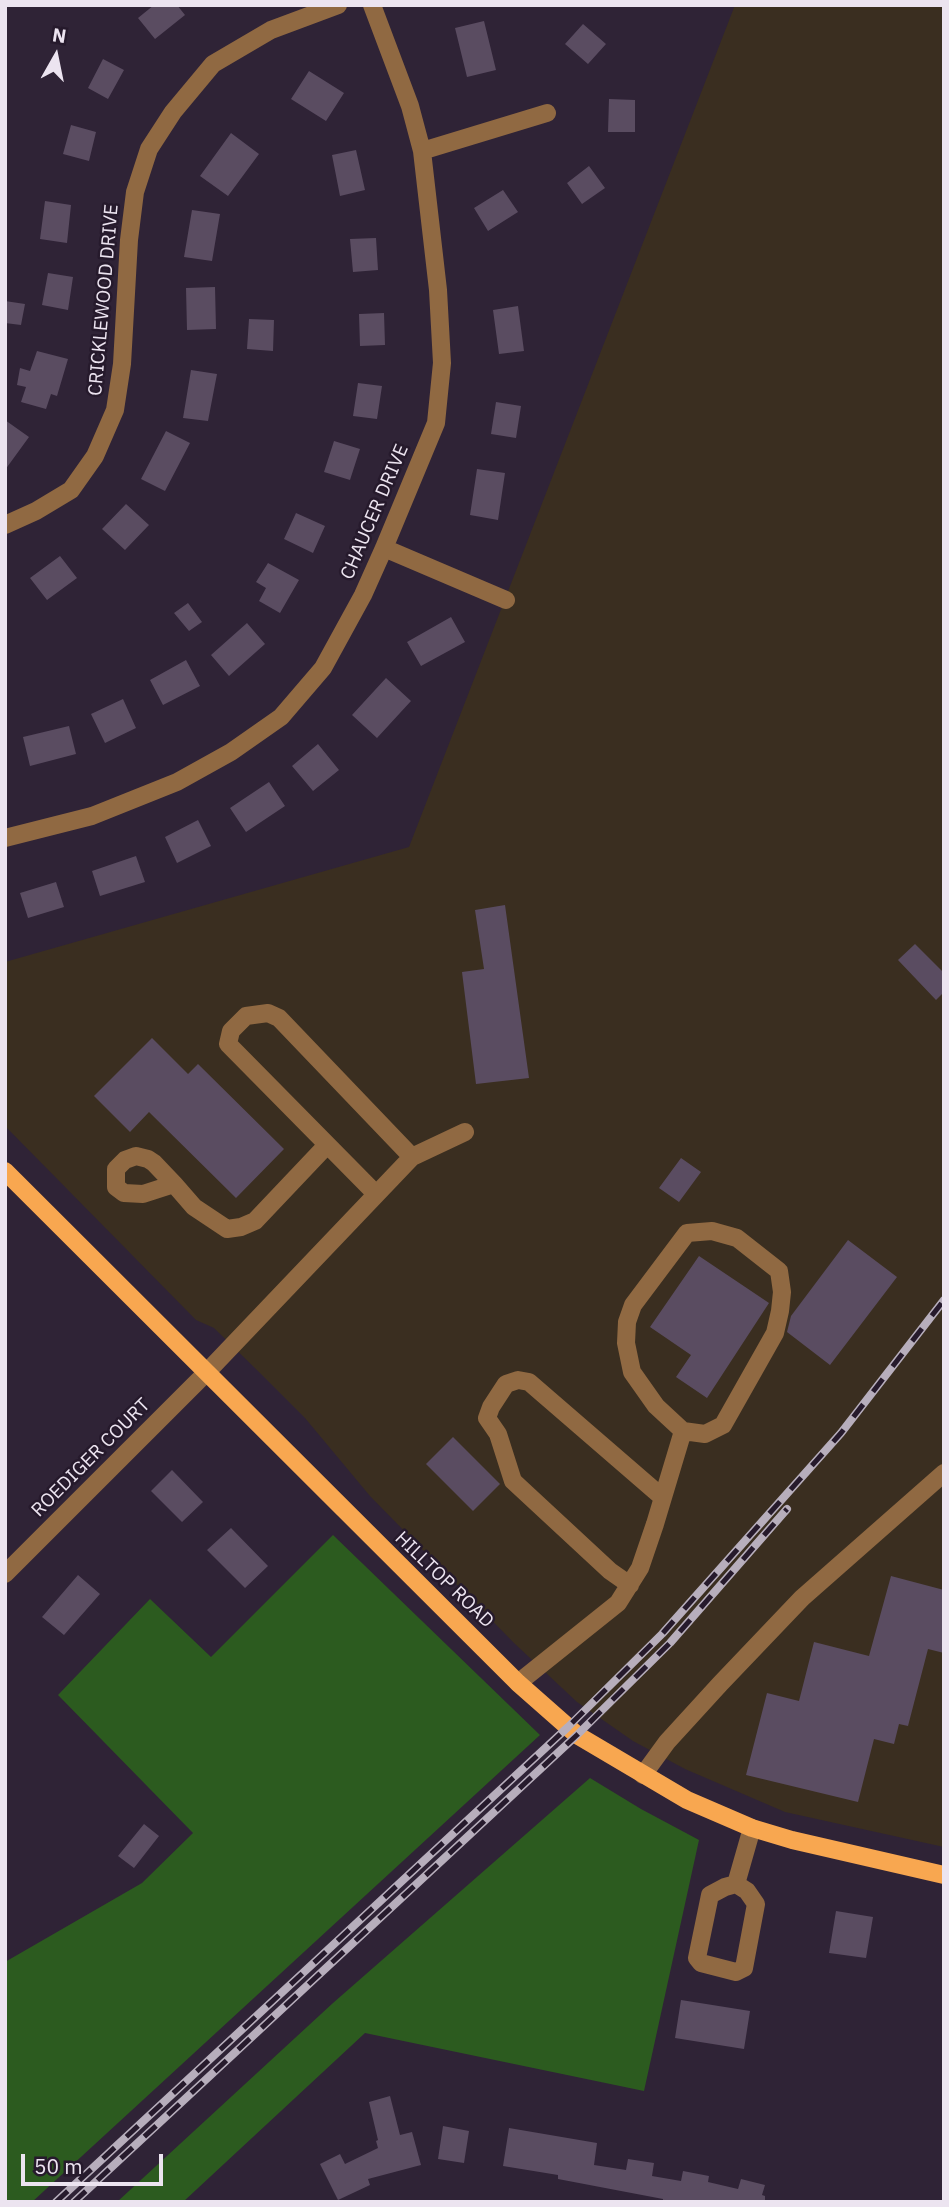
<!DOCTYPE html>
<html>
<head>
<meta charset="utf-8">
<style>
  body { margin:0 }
  #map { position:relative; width:949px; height:2207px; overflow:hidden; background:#2f2336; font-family:"IBM Plex Sans",sans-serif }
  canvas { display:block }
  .frame { position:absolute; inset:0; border:7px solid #ece4f0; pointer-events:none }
  .north { position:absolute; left:21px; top:21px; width:70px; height:70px; -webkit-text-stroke:5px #261a2c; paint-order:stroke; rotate:9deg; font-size:19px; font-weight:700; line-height:28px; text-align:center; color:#ece4f0 }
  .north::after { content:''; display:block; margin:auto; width:24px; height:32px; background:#ece4f0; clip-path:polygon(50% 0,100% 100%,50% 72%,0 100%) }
  .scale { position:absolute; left:21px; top:2154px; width:142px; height:32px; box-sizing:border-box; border:4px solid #ece4f0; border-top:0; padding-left:9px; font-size:21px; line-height:24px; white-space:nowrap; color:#ece4f0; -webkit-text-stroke:5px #261a2c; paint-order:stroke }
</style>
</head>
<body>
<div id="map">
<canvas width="949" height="2207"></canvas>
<div class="frame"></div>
<div class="north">N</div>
<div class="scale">50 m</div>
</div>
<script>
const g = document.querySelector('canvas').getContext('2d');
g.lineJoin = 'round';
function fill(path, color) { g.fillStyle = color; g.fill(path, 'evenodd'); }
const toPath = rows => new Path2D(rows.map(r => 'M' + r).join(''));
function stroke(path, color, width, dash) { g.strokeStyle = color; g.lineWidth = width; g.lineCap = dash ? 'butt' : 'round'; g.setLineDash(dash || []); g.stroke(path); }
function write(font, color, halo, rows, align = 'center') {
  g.font = font + ' "IBM Plex Sans",sans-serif'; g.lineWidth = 5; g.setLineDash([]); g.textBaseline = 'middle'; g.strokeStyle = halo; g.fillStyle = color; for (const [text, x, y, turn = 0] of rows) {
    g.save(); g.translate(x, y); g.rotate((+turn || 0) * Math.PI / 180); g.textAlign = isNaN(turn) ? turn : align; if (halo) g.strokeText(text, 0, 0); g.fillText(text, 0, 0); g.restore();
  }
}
const industrial = toPath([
  [735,5,944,5,944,1847,785,1812,685,1769,633,1741,577,1702,514,1643,370,1496,305,1418,260,1373,214,1328,196,1320,5,1126,5,962,409,847]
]);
const forest = toPath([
  [333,1535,540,1735,32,2202,5,2202,5,1962,142,1883,193,1833,58,1695,150,1599,211,1657],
  [590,1778,641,1809,699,1840,644,2091,365,2033,183,2202,117,2202,333,2003]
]);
const building = toPath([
  [154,5,177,5,185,15,155,39,138,18],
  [484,21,496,70,467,77,455,28],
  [583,24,606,44,588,64,565,44],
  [103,59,124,70,108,99,88,88],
  [309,71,344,93,326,121,291,99],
  [609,99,635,100,635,132,608,132],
  [71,125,96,132,89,161,63,154],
  [231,133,259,154,228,196,200,176],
  [356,150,365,190,340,196,332,155],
  [589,166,605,188,582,204,567,183],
  [503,190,518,212,488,231,474,208],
  [45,201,71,205,67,243,40,239],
  [192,210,220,214,212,261,184,257],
  [376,238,378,270,353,272,350,239],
  [48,273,73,277,68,310,42,305],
  [215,287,216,329,187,330,186,288],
  [5,301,25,304,21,325,5,323],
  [518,306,524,351,499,354,493,310],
  [384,313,385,345,360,346,359,314],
  [249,319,274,320,273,351,247,349],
  [37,351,68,359,57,396,51,394,46,409,21,402,26,387,17,385,20,368,30,371],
  [191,370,217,374,208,421,183,418],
  [358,383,382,386,377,419,353,416],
  [496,402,521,406,516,438,491,434],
  [5,420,29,437,5,470],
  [166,431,190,443,165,491,141,479],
  [334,441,360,449,350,480,324,472],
  [477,469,505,473,498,520,470,515],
  [126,504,149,525,125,550,102,529],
  [296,513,325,526,313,553,284,539],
  [60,556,77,578,47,600,30,578],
  [268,563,299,580,280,613,259,601,266,588,256,582],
  [188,603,202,622,189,631,174,613],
  [451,617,465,642,421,666,407,642],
  [247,623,265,644,229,676,211,655],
  [186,660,200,686,163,705,150,680],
  [386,678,411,701,377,738,352,715],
  [123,699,136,728,105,743,91,714],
  [69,726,76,754,30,766,23,737],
  [318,744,339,770,313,791,292,766],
  [269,782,285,806,246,832,230,808],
  [198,820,211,846,177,863,165,837],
  [136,856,145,882,100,896,92,871],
  [56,882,64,907,28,918,20,893],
  [505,905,529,1078,476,1084,462,972,484,969,475,910],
  [915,944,944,973,944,992,936,1000,898,960],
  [152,1038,188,1074,198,1064,284,1149,236,1198,149,1112,130,1132,94,1096],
  [681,1158,701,1172,679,1202,659,1188],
  [848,1240,897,1277,830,1365,787,1332,791,1316],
  [699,1256,769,1303,707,1398,676,1377,691,1355,650,1327],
  [453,1437,500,1484,473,1511,426,1464],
  [172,1470,203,1502,182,1522,151,1491],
  [231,1528,268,1566,245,1588,207,1550],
  [78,1575,100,1594,64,1635,42,1617],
  [891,1576,944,1590,944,1653,928,1649,908,1726,899,1724,894,1744,874,1739,858,1802,746,1775,767,1693,799,1701,814,1642,869,1656],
  [144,1824,159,1836,134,1868,118,1856],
  [836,1911,873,1917,866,1958,829,1953],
  [681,2000,750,2011,744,2049,675,2038],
  [390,2096,400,2135,412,2132,421,2165,368,2179,370,2185,338,2200,320,2164,340,2154,345,2164,378,2148,376,2141,378,2140,369,2102],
  [443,2126,469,2131,464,2163,438,2159],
  [509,2128,597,2143,594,2165,626,2170,628,2159,654,2163,652,2176,681,2181,683,2171,709,2176,708,2182,738,2189,741,2179,765,2185,762,2195,765,2196,765,2202,663,2202,663,2199,558,2179,558,2175,503,2166]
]);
const minor = toPath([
  [422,151,547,113],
  [5,525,36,511,71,490,95,456,115,410,122,364,129,240,135,192,149,149,173,112,213,64,271,30,338,5],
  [384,548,506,600],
  [5,838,92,816,177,782,231,752,281,717,323,668,363,595,384,548,436,423,442,363,438,290,422,151,410,106,372,5],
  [174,1184,143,1194,124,1193,116,1187,116,1169,125,1160,136,1156,148,1159,154,1163,174,1184,194,1207,227,1229,241,1227,255,1221,327,1145],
  [376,1194,228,1044,231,1031,246,1016,268,1013,279,1018,412,1157],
  [5,1574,207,1372,412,1157,465,1132],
  [630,1585,610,1571,513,1481,498,1434,487,1418,491,1407,506,1384,518,1380,529,1382,662,1497],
  [518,1683,618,1603,640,1568,655,1524,683,1431,656,1406,632,1372,626,1343,627,1322,633,1305,687,1233,712,1231,737,1238,779,1271,782,1292,780,1311,775,1333,723,1425,705,1434,683,1431],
  [643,1775,667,1742,720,1684,802,1598,944,1473],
  [736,1884,747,1891,756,1904,744,1968,736,1972,701,1963,697,1958,710,1895,725,1887,736,1884,752,1828]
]);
const major = toPath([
  [5,1171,518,1683,577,1735,687,1800,752,1828,792,1840,944,1875]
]);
const rail = toPath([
  [56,2202,568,1727,662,1634,841,1433,944,1300],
  [74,2202,577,1735,670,1643,787,1509]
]);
const streetNames = [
  ["CRICKLEWOOD DRIVE",104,300,-85],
  ["CHAUCER DRIVE",375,512,-67],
  ["ROEDIGER COURT",91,1458,-45],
  ["HILLTOP ROAD",444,1580,44]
];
fill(industrial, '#3a2e20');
fill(forest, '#2c5b1f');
fill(building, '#5a4c61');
stroke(minor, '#906942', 18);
stroke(major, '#f8a750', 18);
stroke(rail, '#b7aebc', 8);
stroke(rail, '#261a2c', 5, [16]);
write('19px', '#ece4f0', '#261a2c', streetNames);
</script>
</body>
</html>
